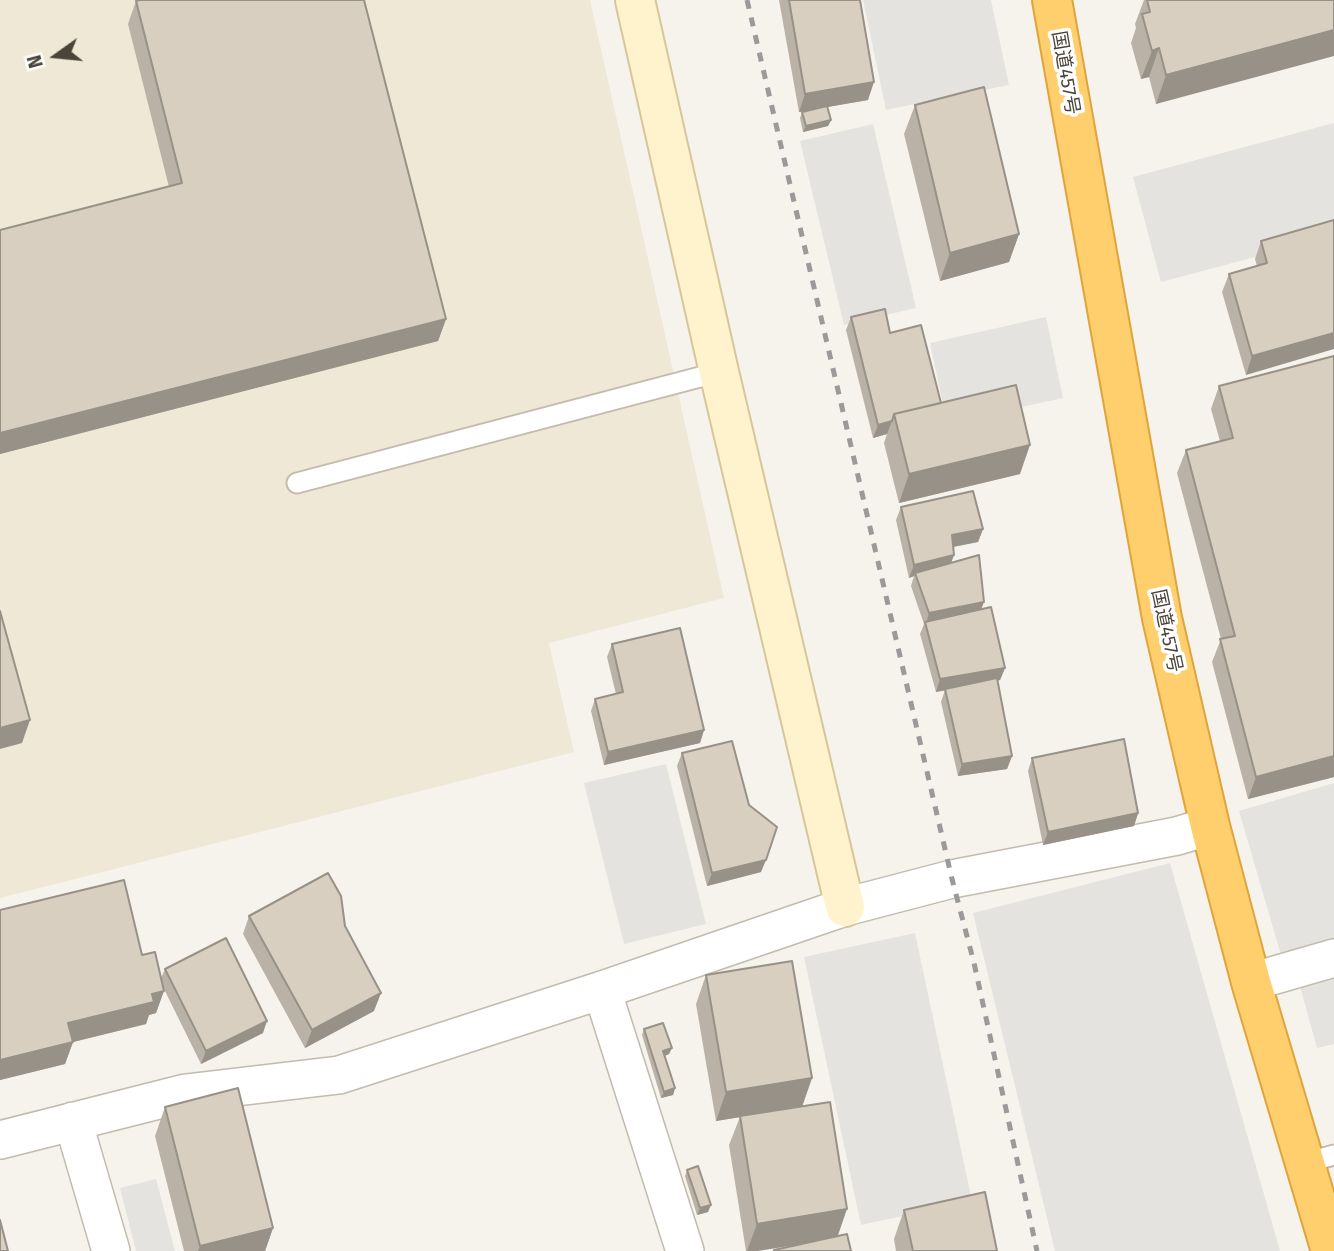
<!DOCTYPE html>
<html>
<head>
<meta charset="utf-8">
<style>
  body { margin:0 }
  #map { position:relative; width:1334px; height:1251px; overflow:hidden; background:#f6f3ec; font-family:"Fira Sans",sans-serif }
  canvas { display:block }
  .north { position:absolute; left:21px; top:21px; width:70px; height:70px; -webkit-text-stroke:5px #fff; paint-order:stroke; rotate:255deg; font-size:19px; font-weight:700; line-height:28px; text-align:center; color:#4b4439 }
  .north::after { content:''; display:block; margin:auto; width:24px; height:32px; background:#4b4439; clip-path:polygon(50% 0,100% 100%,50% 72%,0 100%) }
</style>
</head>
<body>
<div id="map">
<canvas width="1334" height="1251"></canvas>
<div class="north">N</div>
</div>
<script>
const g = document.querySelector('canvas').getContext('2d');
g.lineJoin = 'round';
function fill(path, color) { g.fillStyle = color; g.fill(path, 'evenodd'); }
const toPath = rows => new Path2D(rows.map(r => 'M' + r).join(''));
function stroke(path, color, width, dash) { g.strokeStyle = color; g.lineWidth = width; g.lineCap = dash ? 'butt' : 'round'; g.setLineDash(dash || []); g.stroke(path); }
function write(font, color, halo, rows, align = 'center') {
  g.font = font + ' "Fira Sans","Noto Sans JP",sans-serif'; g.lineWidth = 7; g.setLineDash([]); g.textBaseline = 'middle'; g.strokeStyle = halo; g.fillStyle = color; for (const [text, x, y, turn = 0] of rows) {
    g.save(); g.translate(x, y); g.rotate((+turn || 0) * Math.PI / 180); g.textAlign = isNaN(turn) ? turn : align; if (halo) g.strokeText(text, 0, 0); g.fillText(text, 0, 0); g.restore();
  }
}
const education = toPath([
  [0,0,590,0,724,598,549,643,574,752,0,898]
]);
const parking = toPath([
  [863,0,991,0,1009,85,886,110],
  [1334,123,1334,236,1161,282,1133,177],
  [873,124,916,308,844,325,800,141],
  [1046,317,1063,398,947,423,930,343],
  [666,764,706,924,624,944,584,783],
  [1334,783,1334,940,1281,955,1239,811],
  [1170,863,1280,1251,1055,1251,973,913],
  [915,933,972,1201,861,1225,804,957],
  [1334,976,1334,1044,1317,1048,1300,986],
  [156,1179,175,1251,136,1251,120,1188]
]);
const lane = toPath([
  [297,483,719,372],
  [1305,1163,1334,1155]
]);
const street = toPath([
  [1251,982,1334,958],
  [602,990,685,1251],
  [73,1121,111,1251],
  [0,1140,186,1093,339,1075,602,990,845,907,952,879,1177,836,1210,826]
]);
const secondary = toPath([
  [635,0,719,372,845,907]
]);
const highway = toPath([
  [1052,0,1162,618,1210,826,1251,982,1331,1251]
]);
const rail = toPath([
  [747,0,952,879,974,963,1037,1251]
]);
const wall = toPath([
  [779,0,860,0,868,100,827,107,831,120,828,126,803,132,800,118,802,112,807,111,799,112],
  [1144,0,1334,0,1156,104,1149,77,1141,79,1131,43,1136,28,1135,24],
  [136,1,446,319,438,341,0,454,0,230,169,187,128,24],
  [915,105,1019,234,1009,262,940,281,904,134],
  [1334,220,1246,375,1222,292,1229,274,1257,266,1255,259,1261,241],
  [851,317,890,333,941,403,1020,474,899,503,884,443,887,434,873,438,846,330],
  [1334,356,1334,777,1248,799,1212,662,1221,639,1177,473,1186,450,1220,441,1211,409,1219,386],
  [901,507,983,529,978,542,953,547,954,555,951,563,981,609,1005,668,1000,680,997,681,1012,756,1007,769,958,776,941,702,945,690,936,692,920,634,924,624,911,586,914,576,909,578,896,520],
  [612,644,704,730,700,743,604,765,591,711,595,699,616,694,607,657],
  [682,753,761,872,707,886,677,766],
  [1032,758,1138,813,1134,826,1043,845,1028,771],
  [0,910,142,955,161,978,165,969,263,1033,201,1064,164,989,156,1013,149,1015,146,1024,73,1042,65,1064,0,1080],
  [249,916,345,926,374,1011,305,1048,243,934],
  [706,975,812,1078,802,1106,838,1236,851,1251,774,1251,802,1244,757,1251,746,1251,729,1145,740,1117,716,1121,696,1004],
  [644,1029,669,1054,665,1056,675,1088,673,1095,661,1098,642,1035],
  [165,1107,273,1228,265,1251,184,1251,155,1136],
  [687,1170,708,1212,697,1215,685,1176],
  [904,1210,997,1251,896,1251,894,1239]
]);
const shadedWall = toPath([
  [1334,30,1334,56,1156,104,1166,75],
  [1159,48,1149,77,1141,79,1152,51],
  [874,82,868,100,799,112,805,94],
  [831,120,828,126,803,132,806,126],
  [1019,234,1009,262,940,281,950,253],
  [446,319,438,341,0,454,0,433],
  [1334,333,1334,349,1246,375,1252,356],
  [892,421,887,434,873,438,878,425],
  [1030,445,1020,474,899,503,909,474],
  [983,529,978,542,947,548,952,535],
  [954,555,949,568,915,573,914,576,909,578,914,565],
  [984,602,979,615,926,624,929,613],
  [1005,668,1000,680,936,692,940,679],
  [30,720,22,743,0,749,0,728],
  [704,730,700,743,604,765,608,752],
  [1012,756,1007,769,958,776,962,764],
  [1334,756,1334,777,1248,799,1256,777],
  [1138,813,1134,826,1043,845,1048,832],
  [766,860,761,872,707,886,712,873],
  [164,991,156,1013,149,1015,146,1024,73,1042,65,1064,0,1080,0,1060,68,1023],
  [381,993,374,1011,305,1048,312,1030],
  [267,1021,263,1033,201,1064,206,1051],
  [672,1048,669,1054,661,1057,663,1051],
  [812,1078,802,1107,716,1121,726,1092],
  [675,1088,673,1095,661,1098,664,1092],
  [711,1205,708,1212,697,1215,700,1208],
  [847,1209,837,1238,757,1251,747,1251,757,1224],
  [273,1228,265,1251,198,1251,200,1246]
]);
const building = toPath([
  [140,0,364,0,446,319,0,433,0,230,182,183,136,1,140,0],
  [789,0,860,0,874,82,805,94,789,0],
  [1147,0,1334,0,1334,30,1166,75,1159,48,1152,51,1142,14,1150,12,1147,0],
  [984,87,1019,234,950,253,915,105,984,87],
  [827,106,831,120,806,126,802,112,827,106],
  [1334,220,1334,333,1252,356,1229,274,1267,263,1261,241,1334,220],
  [885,309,890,333,921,325,941,403,894,414,892,421,878,425,851,317,885,309],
  [1334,356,1334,756,1256,777,1220,639,1235,636,1186,450,1233,438,1219,386,1334,356],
  [1016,385,1030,445,909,474,894,414,1016,385],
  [973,491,983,529,952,535,954,555,914,565,901,507,973,491],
  [979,555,984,602,929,613,915,573,979,555],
  [991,607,1005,668,940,679,925,622,991,607],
  [0,611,30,720,0,728,0,611],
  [680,628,704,730,608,752,595,699,623,692,612,644,680,628],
  [997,678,1012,756,962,764,945,689,997,678],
  [1124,739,1138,813,1048,832,1032,758,1124,739],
  [732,741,749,805,777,827,766,860,712,873,682,753,732,741],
  [328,873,341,896,345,926,381,993,312,1030,249,916,328,873],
  [124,880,142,955,155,952,164,991,152,994,154,1002,68,1023,73,1042,0,1060,0,910,124,880],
  [226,938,267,1021,206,1051,165,969,226,938],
  [792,961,812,1078,726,1092,706,975,792,961],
  [663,1023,672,1048,663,1051,675,1088,664,1092,644,1029,663,1023],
  [238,1088,273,1228,200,1246,165,1107,238,1088],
  [830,1102,847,1209,757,1224,740,1116,830,1102],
  [698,1166,711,1205,700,1208,687,1170,698,1166],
  [985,1192,997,1251,913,1251,904,1210,985,1192],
  [0,1220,8,1251,0,1251,0,1220],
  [847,1234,851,1251,774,1251,774,1250,847,1234]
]);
const streetNames = [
  ["国道457号",1065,73,80],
  ["国道457号",1166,631,78]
];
fill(education, '#efe8d6');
fill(parking, '#e5e3e0');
stroke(lane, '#c2bbae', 23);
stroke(street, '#c2bbae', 40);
stroke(secondary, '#d6c79b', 42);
stroke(highway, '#e0a43c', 42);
stroke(lane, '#fff', 19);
stroke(street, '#fff', 37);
stroke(secondary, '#fff3cd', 38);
stroke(highway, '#ffcf6e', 38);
stroke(rail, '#9a9a9a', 5, [9, 9]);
fill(wall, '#bab2a6');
fill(shadedWall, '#979187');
fill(building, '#d8cfc1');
stroke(building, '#979187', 2);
write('19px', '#4b4439', '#fff', streetNames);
</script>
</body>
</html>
